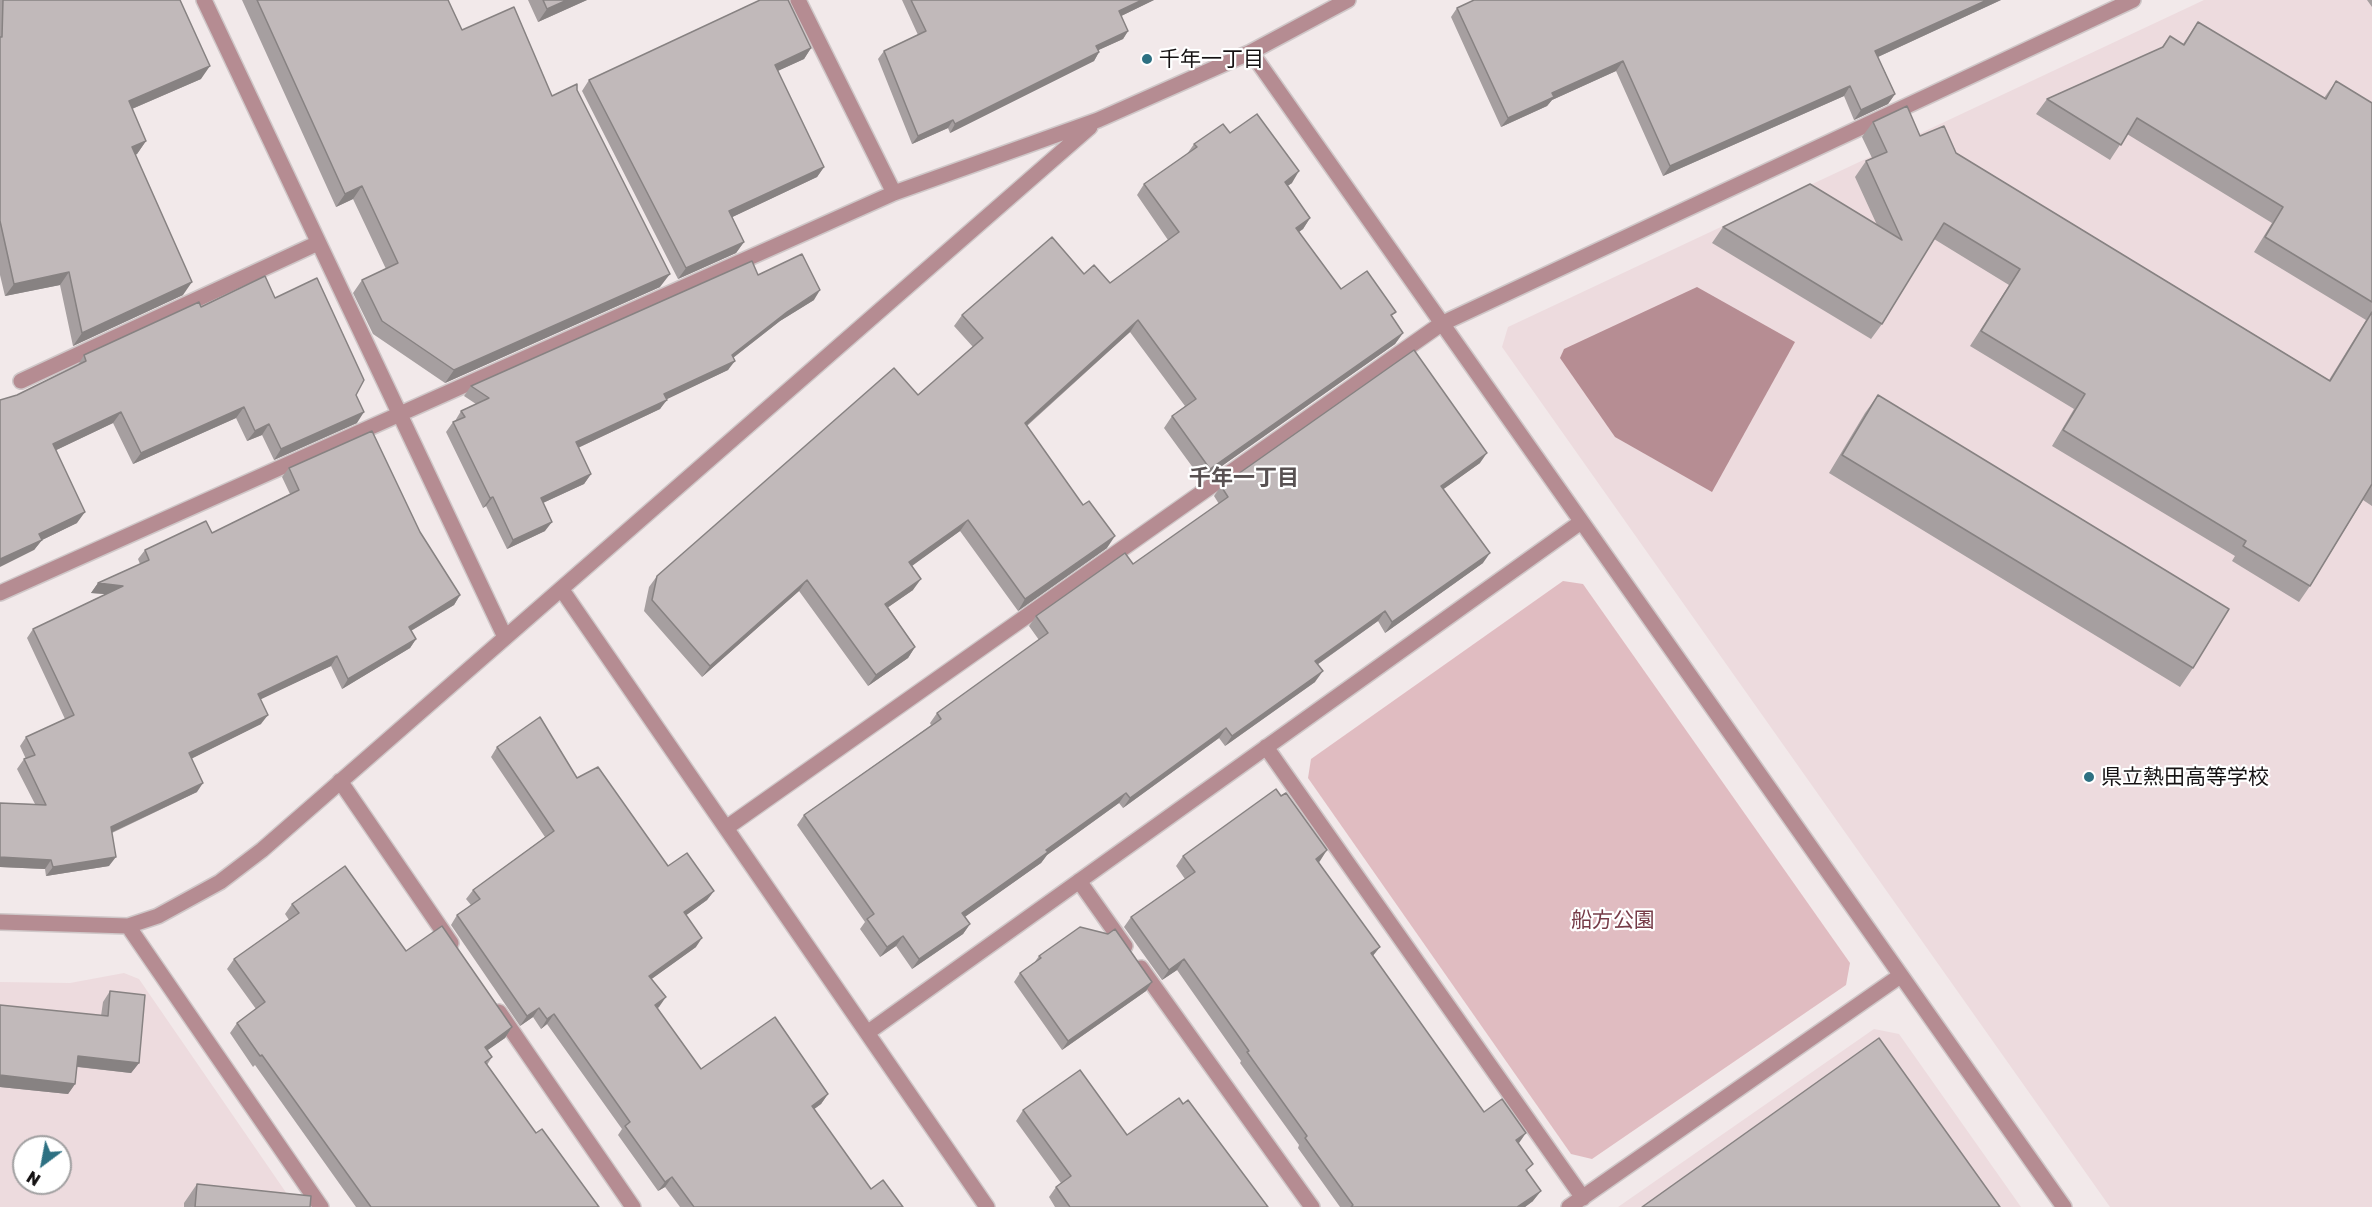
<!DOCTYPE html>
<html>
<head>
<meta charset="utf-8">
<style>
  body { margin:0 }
  #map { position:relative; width:2372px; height:1207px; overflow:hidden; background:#f2e9ea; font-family:"Golos Text",sans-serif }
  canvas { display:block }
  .north { position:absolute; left:12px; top:1135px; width:60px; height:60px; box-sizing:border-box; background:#fff; border:2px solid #a1a0a1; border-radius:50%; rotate:212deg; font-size:16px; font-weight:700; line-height:24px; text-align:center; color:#151213 }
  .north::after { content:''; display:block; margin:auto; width:21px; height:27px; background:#2d7082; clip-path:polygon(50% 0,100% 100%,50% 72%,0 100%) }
</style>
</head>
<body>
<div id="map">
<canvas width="2372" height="1207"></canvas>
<div class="north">N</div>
</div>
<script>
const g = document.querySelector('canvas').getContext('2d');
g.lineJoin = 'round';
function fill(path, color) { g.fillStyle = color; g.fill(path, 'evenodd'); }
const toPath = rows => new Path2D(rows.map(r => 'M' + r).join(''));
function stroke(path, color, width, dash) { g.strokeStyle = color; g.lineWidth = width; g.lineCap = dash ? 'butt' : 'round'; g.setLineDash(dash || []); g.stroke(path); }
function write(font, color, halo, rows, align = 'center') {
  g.font = font + ' "Golos Text","Noto Sans JP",sans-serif'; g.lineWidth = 4.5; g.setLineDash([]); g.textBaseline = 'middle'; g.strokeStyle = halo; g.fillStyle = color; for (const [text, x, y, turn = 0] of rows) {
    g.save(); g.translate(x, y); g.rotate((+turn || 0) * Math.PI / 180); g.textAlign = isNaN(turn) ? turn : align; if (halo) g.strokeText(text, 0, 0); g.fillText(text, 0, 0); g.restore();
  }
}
const built = toPath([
  [2204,0,2372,0,2372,1207,2110,1207,1502,347,1508,327],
  [124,973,139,979,296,1207,0,1207,0,982,70,983],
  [24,1147,60,1147,60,1183,24,1183],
  [1874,1029,1899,1034,2021,1207,1618,1207]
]);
const green = toPath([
  [1563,581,1583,584,1850,963,1846,985,1592,1159,1571,1154,1308,778,1311,759]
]);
const water = toPath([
  [1697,287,1795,342,1712,492,1615,437,1560,358,1564,349]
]);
const minor = toPath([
  [204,0,505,637],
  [798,0,894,193],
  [1251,52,2064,1207],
  [21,381,318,243],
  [562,590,987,1207],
  [0,593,894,193,1098,120,1251,52,1348,0],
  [1266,747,1583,1198],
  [340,781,451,943],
  [726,828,1441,324,2133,0],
  [1079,881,1125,946],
  [0,922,128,926,158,916,220,882,262,850,1090,127],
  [128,926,321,1207],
  [1141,968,1312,1207],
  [499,1012,633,1207],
  [867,1033,1581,522],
  [1569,1207,1900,976]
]);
const wall = toPath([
  [0,0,180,0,201,79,132,109,146,141,137,154,135,155,183,295,73,346,60,285,5,296,0,275],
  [242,0,448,0,462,30,552,96,577,90,660,287,445,383,373,334,353,293,362,280,386,269,353,199,336,207],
  [528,0,587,0,538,22],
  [902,0,1154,0,1121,16,1128,31,1123,39,1098,50,1099,52,1094,61,950,133,948,128,912,144,878,59,884,51,918,35],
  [1508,0,2001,0,1878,57,1895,94,1888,104,1854,120,1844,96,1663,176,1616,71,1552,100,1547,106,1501,127,1451,17,1457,8],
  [2367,0,2372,0,2372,7],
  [2198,22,2324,98,2336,81,2372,103,2372,506,2363,500,2310,586,2299,602,2232,561,2235,556,2052,446,2074,409,1970,346,2009,285,1934,239,1882,324,1871,339,1712,243,1723,227,1877,225,1855,177,1866,161,1872,158,1862,137,1873,122,1920,136,1956,153,2329,380,2366,320,2254,252,2272,223,2127,134,2110,160,2036,114,2047,99,2161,48,2170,36,2183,44],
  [811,48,804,59,777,71,824,167,817,177,732,217,744,242,736,253,678,279,582,91,589,80],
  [1230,133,1292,183,1287,186,1310,218,1303,229,1299,232,1341,289,1392,317,1403,333,1395,344,1202,480,1164,428,1172,416,1185,406,1130,332,1027,426,1107,548,1018,611,960,531,911,566,913,590,888,607,915,647,908,658,868,686,799,591,702,677,644,611,649,587,657,576,918,395,973,347,954,326,962,315,1084,274,1110,283,1168,240,1137,195,1144,184,1187,154,1194,144],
  [758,275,814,300,780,321,733,358,728,370,666,399,660,409,578,448,591,474,584,484,543,503,545,531,507,549,486,506,483,508,446,432,453,422,455,421,461,411,476,404,464,396,471,386],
  [275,298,356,395,357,423,274,460,262,435,247,441,236,418,133,464,113,423,56,450,77,523,42,540,34,550,17,395,78,365,84,355,201,307],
  [1878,395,2193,668,2180,687,1829,473,1865,413],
  [1480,463,1443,489,1483,563,1385,633,1378,621,1317,665,1315,682,1225,746,1219,738,1123,808,1119,803,1047,855,1041,863,964,917,970,924,963,934,912,969,896,946,880,957,860,929,865,922,797,825,804,815,931,725,930,723,937,713,1039,640,1029,626,1036,616,1133,564,1219,504,1214,496,1221,486],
  [289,468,420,532,460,595,454,605,411,631,416,639,410,648,342,689,331,666,260,699,261,724,192,758,197,792,112,833,109,866,46,876,45,869,0,867,0,803,35,804,17,769,24,759,26,759,20,746,26,737,65,719,27,638,33,629,106,594,91,593,98,583,140,564,138,559,145,550,212,533,290,494,282,477],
  [497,747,577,778,668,866,714,891,707,900,686,915,696,947,651,979,659,1007,657,1008,701,1069,828,1094,821,1104,814,1109,871,1189,903,1207,680,1207,665,1187,658,1191,618,1135,622,1129,547,1024,541,1029,533,1017,520,1026,451,925,457,915,471,905,466,899,473,890,545,837,491,757],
  [1183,856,1320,861,1319,862,1373,956,1484,1112,1519,1144,1528,1172,1533,1201,1525,1207,1340,1207,1298,1148,1299,1145,1240,1063,1241,1061,1177,970,1162,980,1124,927,1131,917,1185,879,1176,866],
  [292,904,406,951,512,1027,505,1038,487,1050,492,1057,487,1065,536,1133,599,1207,356,1207,255,1065,253,1067,230,1033,237,1023,256,1009,227,969,234,959,289,920,285,914],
  [1039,956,1152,982,1146,991,1062,1050,1014,982,1020,973,1034,963],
  [110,991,139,1063,131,1073,77,1067,75,1084,68,1094,0,1087,101,1016,103,1002],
  [1183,1104,1268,1207,1055,1207,1049,1197,1056,1187,1061,1183,1016,1121,1023,1110,1127,1135],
  [197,1184,310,1207,184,1207,184,1203]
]);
const shadedWall = toPath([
  [567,0,587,0,538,22,547,9],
  [1142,0,1154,0,1113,20,1119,11],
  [1987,0,2001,0,1869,61,1875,51],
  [1128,31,1123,39,1090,54,1096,46],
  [811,48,804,59,767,76,775,65],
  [1099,52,1094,61,950,133,955,124],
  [1623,61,1616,71,1552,100,1547,106,1501,127,1508,118,1552,93],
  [210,66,201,79,120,114,129,101],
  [1850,86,1844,96,1663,176,1670,166],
  [1895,94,1888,104,1854,120,1861,110],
  [953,120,948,128,912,144,918,136],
  [146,141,137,154,123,160,132,147],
  [824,167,817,177,722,222,729,211],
  [1299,171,1292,183,1277,193,1285,182],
  [362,186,353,199,336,207,345,194],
  [1310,218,1303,229,1288,239,1296,228],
  [744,242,736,253,678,279,686,268],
  [69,272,60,285,5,296,14,284],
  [670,274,660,287,445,383,454,370],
  [192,282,183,295,73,346,82,333],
  [820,290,814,300,780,321,725,364,732,355,787,312],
  [1138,320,1130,332,1017,434,1025,423],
  [1403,333,1395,344,1202,480,1210,469],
  [735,361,728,370,657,404,664,394],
  [667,400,660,409,569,452,576,442],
  [244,407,236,418,133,464,141,453],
  [121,412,113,423,46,455,53,444],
  [364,412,357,423,274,460,281,449],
  [269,424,262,435,247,441,255,431],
  [1487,453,1480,463,1434,496,1441,486],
  [591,474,584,484,534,507,541,498],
  [493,497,486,506,483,508,490,498],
  [85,512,77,523,42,540,34,550,0,567,0,559,39,534],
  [968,520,960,531,901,574,909,562],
  [552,522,545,531,507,549,513,540],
  [1115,536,1107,548,1018,611,1025,599],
  [1490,553,1483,563,1385,633,1392,622],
  [921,579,913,590,877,615,885,604],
  [807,580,799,591,702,677,710,666],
  [98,583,123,586,117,595,91,593],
  [460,595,454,605,402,636,409,627],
  [1385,611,1378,621,1308,671,1315,661],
  [416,639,410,648,342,689,348,679],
  [915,647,908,658,868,686,876,675],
  [337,656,331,666,251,704,258,694],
  [1323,671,1315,682,1225,746,1232,736],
  [268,715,261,724,183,763,189,753],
  [1226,728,1219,738,1123,808,1130,798],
  [203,783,197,792,104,836,111,827],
  [1126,793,1119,803,1047,855,1041,863,955,924,962,913,1046,850],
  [1327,850,1320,861,1309,869,1316,859],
  [0,857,51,860,45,869,0,867],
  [116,857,109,866,46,876,53,867],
  [714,891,707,900,677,922,684,912],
  [970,924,963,934,912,969,919,959],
  [903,936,896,946,880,957,887,947],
  [702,938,696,947,642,986,649,976],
  [1380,947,1372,957,1371,953],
  [1184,959,1177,970,1162,980,1169,970],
  [1152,982,1146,991,1062,1050,1068,1041],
  [666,997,659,1007,648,1015,655,1005],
  [539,1008,533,1017,520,1026,527,1016],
  [554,1014,547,1024,541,1029,547,1019],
  [512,1027,505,1038,478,1057,485,1047],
  [78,1056,139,1063,131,1073,71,1066],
  [0,1075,75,1084,68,1094,0,1087],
  [828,1094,821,1104,805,1116,812,1106],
  [1526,1133,1519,1143,1509,1150,1516,1140],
  [672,1177,665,1187,658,1191,665,1182],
  [1541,1191,1533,1201,1525,1207,1517,1207]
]);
const building = toPath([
  [3,0,180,0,210,66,129,101,146,141,132,147,192,282,82,333,69,272,14,284,0,221,0,37,2,37,3,0],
  [257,0,448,0,462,30,514,7,552,96,577,84,577,90,670,274,454,370,382,321,362,280,398,263,362,186,345,194,257,0],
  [543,0,567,0,547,9,543,0],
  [760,0,788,0,811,48,775,65,824,167,729,211,744,242,686,268,589,80,760,0],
  [911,0,1142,0,1119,11,1128,31,1096,46,1099,52,955,124,953,120,918,136,884,51,926,31,911,0],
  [1474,0,1987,0,1875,51,1895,94,1861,110,1850,86,1670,166,1623,61,1552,93,1554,97,1508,118,1457,8,1474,0],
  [2198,22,2326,99,2336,81,2372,103,2372,302,2265,237,2283,207,2137,118,2121,145,2047,99,2163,47,2170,36,2184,45,2198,22],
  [1907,106,1920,136,1944,126,1956,153,2330,381,2372,312,2372,484,2310,586,2243,546,2246,541,2063,430,2085,394,1981,331,2020,269,1944,223,1882,324,1723,227,1810,184,1902,240,1866,161,1887,152,1873,122,1907,106],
  [1257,114,1299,171,1285,182,1310,218,1296,228,1341,289,1367,271,1396,312,1391,315,1403,333,1210,469,1172,416,1196,399,1138,320,1025,423,1083,505,1089,501,1115,536,1025,599,968,520,909,562,921,579,885,604,915,647,876,675,807,580,710,666,652,600,657,576,894,368,918,395,983,338,962,315,1052,237,1084,274,1094,265,1110,283,1179,232,1144,184,1197,147,1194,144,1223,124,1230,133,1257,114],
  [802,254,820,290,787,312,732,355,735,361,664,394,667,400,576,442,591,474,541,498,552,522,513,540,493,497,490,498,453,422,465,417,461,411,489,398,471,386,752,261,758,275,802,254],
  [265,276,275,298,317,278,364,380,356,395,364,412,281,449,269,424,255,431,244,407,141,453,121,412,53,444,85,512,39,534,42,540,0,559,0,400,17,395,86,361,84,355,199,302,201,307,265,276],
  [1414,350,1487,453,1441,486,1490,553,1392,622,1385,611,1315,661,1323,671,1232,736,1226,728,1130,798,1126,793,1046,850,1048,852,962,913,970,924,919,959,903,936,887,947,867,919,874,914,804,815,941,719,937,713,1048,633,1036,616,1125,553,1133,564,1228,497,1221,486,1414,350],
  [1878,395,2229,609,2193,668,1842,455,1878,395],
  [372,431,420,532,460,595,409,627,416,639,348,679,337,656,258,694,268,715,189,753,203,783,111,827,116,857,53,867,51,860,0,857,0,803,46,805,24,759,35,755,26,737,74,715,33,629,123,586,98,583,149,560,145,550,206,521,212,533,299,490,289,468,372,431],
  [540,717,577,778,598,767,668,866,687,853,714,891,684,912,702,938,649,976,666,997,655,1005,701,1069,775,1017,828,1094,812,1106,871,1189,883,1180,903,1207,694,1207,672,1177,665,1182,625,1126,630,1122,554,1014,547,1019,539,1008,527,1016,457,915,480,899,473,890,554,831,497,747,540,717],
  [1276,789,1281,796,1286,793,1327,850,1316,859,1380,947,1371,953,1484,1112,1502,1099,1526,1133,1516,1140,1533,1164,1526,1170,1541,1191,1517,1207,1351,1207,1353,1205,1305,1138,1307,1136,1247,1052,1249,1051,1184,959,1169,970,1131,917,1195,872,1183,856,1276,789],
  [345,866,406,951,442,926,512,1027,485,1047,492,1057,485,1062,536,1133,542,1129,599,1207,371,1207,262,1055,260,1056,237,1023,265,1002,234,959,299,913,292,904,345,866],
  [1080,927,1108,934,1115,929,1152,982,1068,1041,1020,973,1041,958,1039,956,1080,927],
  [110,991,145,995,139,1063,78,1056,75,1084,0,1075,0,1005,108,1016,110,991],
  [1879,1038,2000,1207,1642,1207,1879,1038],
  [1080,1070,1127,1135,1179,1098,1183,1104,1188,1100,1268,1207,1070,1207,1056,1187,1071,1176,1023,1110,1080,1070],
  [197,1184,311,1196,310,1207,195,1207,197,1184]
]);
const markers = [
  [1147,59,6,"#2d7082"],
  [2089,777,6,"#2d7082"]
];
const poiNames = [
  ["千年一丁目",1159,59],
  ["県立熱田高等学校",2101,777]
];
const parkNames = [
  ["船方公園",1613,920]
];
const neighbourhoodNames = [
  ["千年一丁目",1244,478]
];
fill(built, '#eddbde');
fill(green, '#e0bcc1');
fill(water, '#b68d93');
stroke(minor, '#cfc7c8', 18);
stroke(minor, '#b58c92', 15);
fill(wall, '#a69fa0');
fill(shadedWall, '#878282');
fill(building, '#c1b9ba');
stroke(building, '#878282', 1.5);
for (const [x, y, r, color] of markers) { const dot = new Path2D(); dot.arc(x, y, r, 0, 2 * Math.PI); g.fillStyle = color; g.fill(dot); stroke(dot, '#fff', 2); }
write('21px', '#151213', '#fff', poiNames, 'left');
write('21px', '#763c48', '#fff', parkNames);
write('bold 22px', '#585152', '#fff', neighbourhoodNames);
</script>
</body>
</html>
